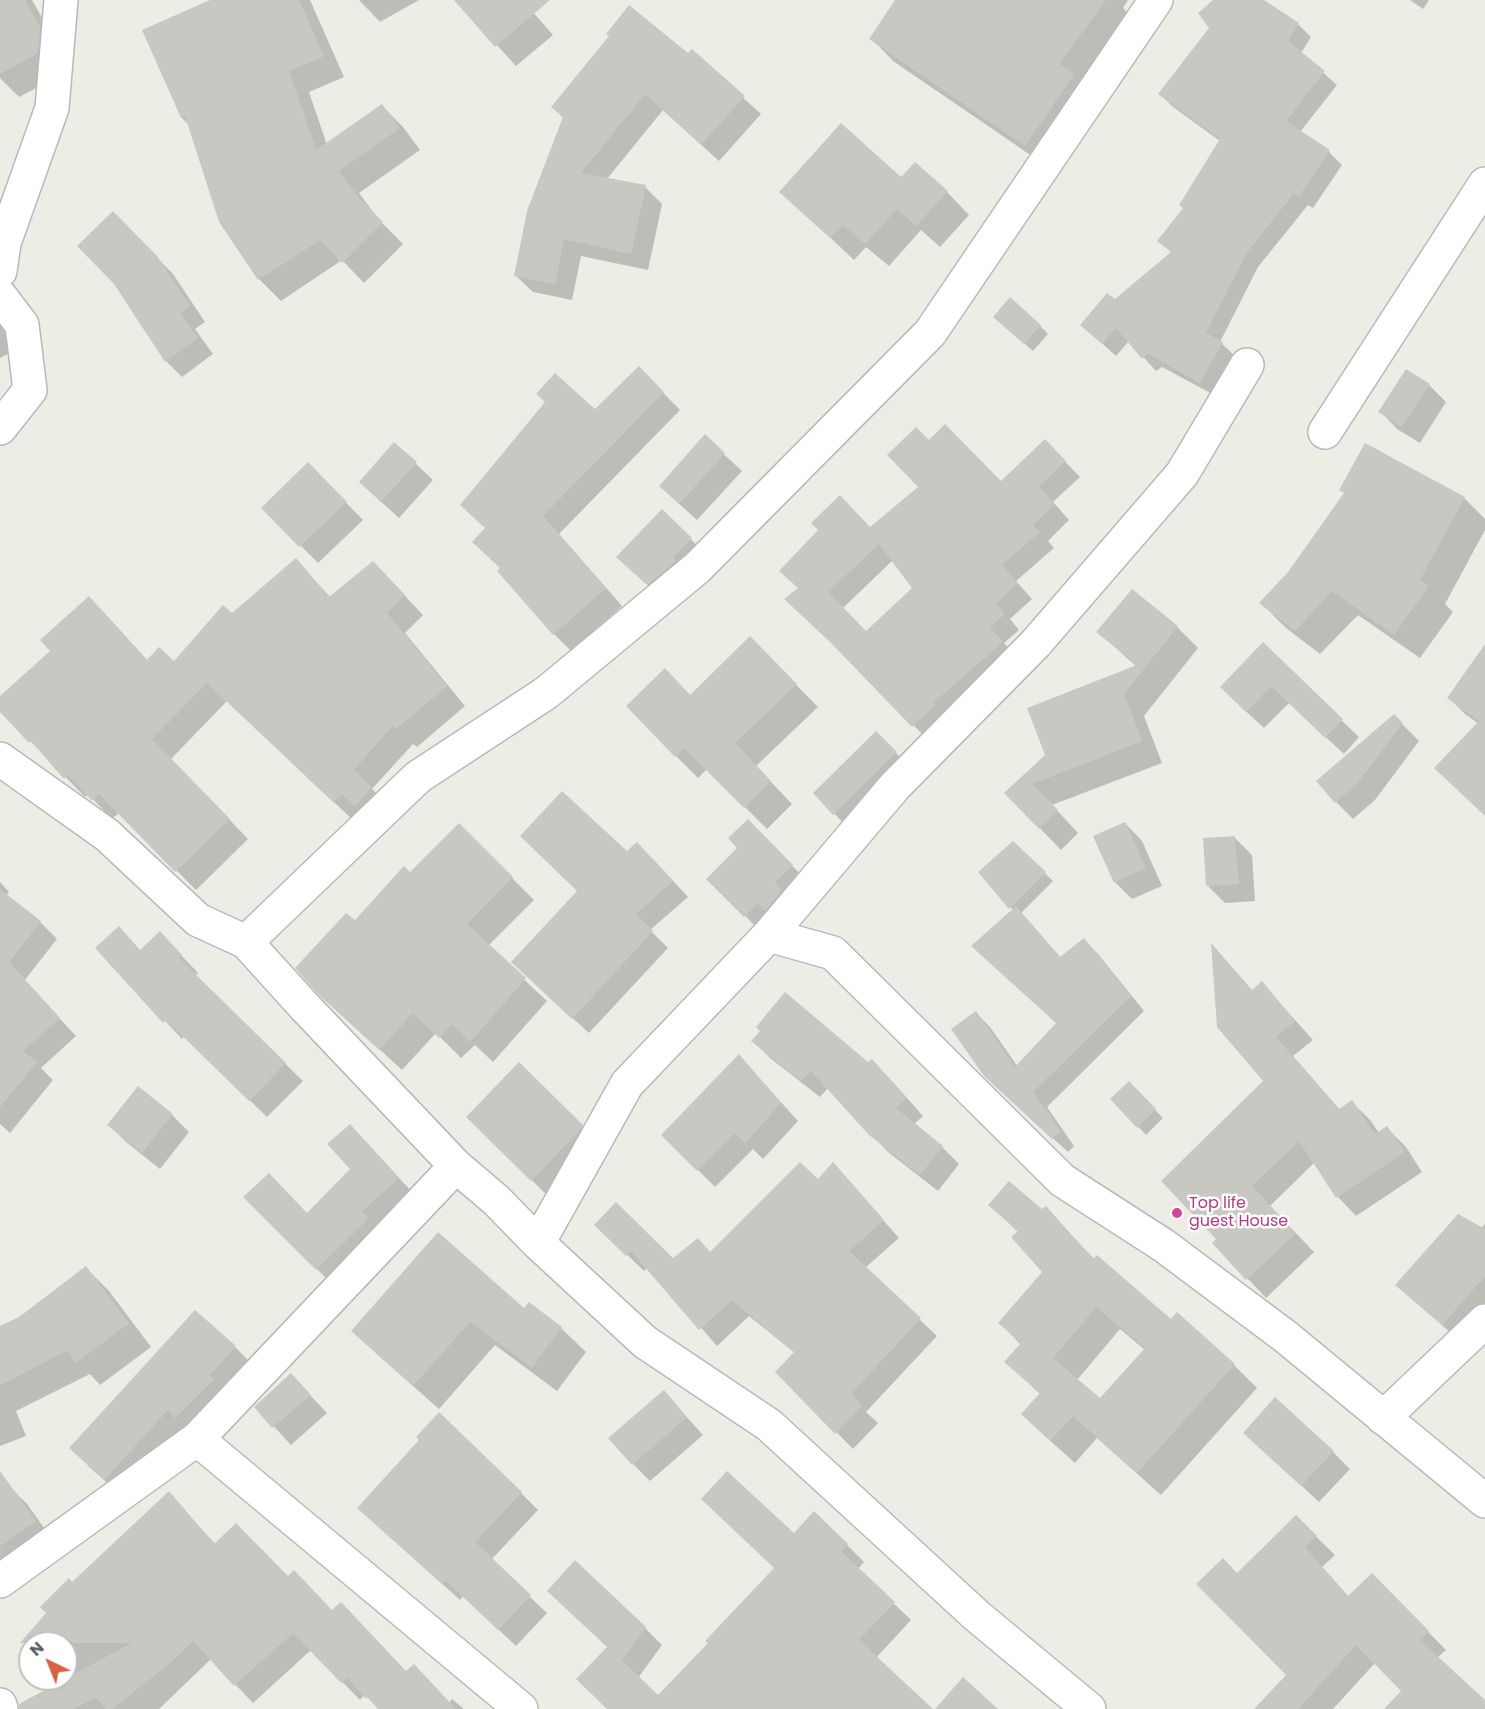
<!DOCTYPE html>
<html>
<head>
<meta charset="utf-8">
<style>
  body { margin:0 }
  #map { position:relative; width:1485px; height:1709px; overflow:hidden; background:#edede5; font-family:Poppins,sans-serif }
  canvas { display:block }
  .north { position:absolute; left:18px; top:1631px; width:60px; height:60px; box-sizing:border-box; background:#fff; border:2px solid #bebfc1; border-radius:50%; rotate:317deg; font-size:16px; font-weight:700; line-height:24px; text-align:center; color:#5d5f64 }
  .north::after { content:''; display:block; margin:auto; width:21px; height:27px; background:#d66143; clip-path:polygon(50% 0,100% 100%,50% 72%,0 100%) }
</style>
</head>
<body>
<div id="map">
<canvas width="1485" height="1709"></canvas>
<div class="north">N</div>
</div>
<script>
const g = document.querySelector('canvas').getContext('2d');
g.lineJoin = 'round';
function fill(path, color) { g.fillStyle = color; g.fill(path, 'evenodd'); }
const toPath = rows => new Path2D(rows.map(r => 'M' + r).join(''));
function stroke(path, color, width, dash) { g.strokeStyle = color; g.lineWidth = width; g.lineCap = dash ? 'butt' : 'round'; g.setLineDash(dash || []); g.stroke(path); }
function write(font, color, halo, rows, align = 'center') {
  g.font = font + ' Poppins,sans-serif'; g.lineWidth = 5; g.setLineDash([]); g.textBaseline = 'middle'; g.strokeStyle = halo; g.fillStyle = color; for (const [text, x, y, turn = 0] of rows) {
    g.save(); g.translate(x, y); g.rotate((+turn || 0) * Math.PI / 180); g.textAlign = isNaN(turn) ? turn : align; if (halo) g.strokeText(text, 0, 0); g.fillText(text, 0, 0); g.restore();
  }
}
const shadow = toPath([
  [0,0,32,0,61,51,59,76,19,97,0,78],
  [214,0,310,0,344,77,309,92,327,145,382,106,403,127,420,150,359,193,380,221,403,244,364,283,342,260,281,301,260,280,221,221,190,126,182,118,144,31],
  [359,0,419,0,380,22],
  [456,0,542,0,531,10,553,35,516,66],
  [897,0,1128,0,1123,8,1132,17,1048,167,893,61,871,38],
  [1215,0,1245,0,1273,8,1298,24,1311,37,1301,53,1337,85,1300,132,1329,152,1342,165,1313,208,1308,205,1258,267,1220,342,1235,356,1214,395,1162,367,1156,371,1129,341,1116,356,1095,337,1115,301,1172,253,1159,240,1184,209,1220,141,1173,107,1160,94,1211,28],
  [1410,0,1429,0,1423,9],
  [692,51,761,114,719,161,663,110,607,179,645,187,662,204,648,270,581,256,572,300,533,292,515,275,564,119,553,107,688,56],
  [901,179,947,192,969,215,940,247,921,230,889,266,866,247,854,260,781,191],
  [113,213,173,274,205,322,195,329,213,354,182,377,166,361,115,283],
  [0,308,20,348,0,358],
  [1003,325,1040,326,1048,334,1033,351],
  [639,368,680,410,559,534,622,606,571,651,554,634,502,569,486,529,547,402,595,411],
  [1429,385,1446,402,1420,443,1397,429,1380,411],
  [705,437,742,471,697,520,678,503],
  [1045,441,1080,477,1053,502,1069,520,1048,541,1054,548,1016,581,1032,599,1010,619,1019,630,1004,643,1017,658,929,741,843,653,802,614,871,528,920,487,929,442,1001,483],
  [893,560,914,588,866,633,842,609],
  [415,463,433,480,399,518,378,499],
  [308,464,363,520,318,563,263,508],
  [1464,498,1485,519,1485,530,1445,604,1453,612,1420,658,1358,615,1320,654,1286,628,1261,603],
  [662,511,708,556,665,601,636,574],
  [296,560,331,598,392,582,423,615,405,633,465,706,417,747,413,744,372,789,390,807,354,821,227,701,171,759,248,839,196,890,119,813,112,819,88,794,85,797,0,710,0,698,108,617,148,661,174,664],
  [1177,627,1198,648,1144,716,1162,763,1052,805,1078,833,1061,850,1006,793,1137,667,1098,632],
  [750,638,818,707,756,766,792,804,767,829,707,769,698,778,676,756,691,696],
  [1263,645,1359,737,1344,754,1289,703,1264,728,1239,705],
  [1485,646,1485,805,1479,724,1465,714,1449,698],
  [1394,716,1419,741,1375,800,1353,819,1336,802],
  [876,733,909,766,847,827,815,793],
  [748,821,809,883,762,933,709,879,739,848],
  [1125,823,1142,841,1162,886,1132,899,1115,882],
  [459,825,534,900,488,946,547,1001,493,1062,475,1045,461,1058,436,1033,402,1070,341,1014,355,922,410,874],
  [1234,837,1252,855,1255,901,1225,903,1208,886],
  [1013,843,1053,881,1021,913,1061,958,1084,940,1098,954,1144,1011,1047,1107,1074,1146,1068,1152,999,1089,976,1013,990,1027,1018,1067,1057,1023,1013,910,980,872],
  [627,853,653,859,688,897,650,930,668,948,589,1033,529,978],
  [0,882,9,892,6,895,40,922,57,939,24,981,76,1036,41,1068,53,1080,10,1133,0,1124],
  [119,928,141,951,160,933,198,973,195,976,303,1081,267,1117,184,1036,182,1039,97,948],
  [1213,947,1253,991,1262,983,1313,1040,1293,1056,1340,1110,1352,1102,1371,1121,1379,1133,1387,1128,1406,1147,1422,1172,1356,1216,1338,1197,1315,1162,1270,1206,1314,1252,1266,1298,1214,1243,1219,1239,1265,1081],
  [753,1041,868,1064,889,1078,923,1116,914,1124,942,1147,959,1164,938,1191,888,1152,828,1088,820,1097,770,1058],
  [739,1056,798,1121,763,1159,753,1149,715,1187,663,1135],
  [519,1064,608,1152,558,1206,468,1117],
  [1129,1083,1163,1118,1146,1135,1112,1099],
  [172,1115,189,1132,160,1169,126,1142,109,1125],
  [366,1142,414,1194,333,1285,245,1197,307,1214,352,1170],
  [833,1164,899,1238,865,1268,937,1336,866,1412,878,1423,853,1449,777,1372,795,1353,749,1316,717,1346,648,1267,644,1271,596,1225,673,1260,711,1253,818,1182],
  [990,1205,1042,1211,1046,1208,1095,1260,1171,1321,1234,1365,1257,1388,1161,1495,1097,1438,1075,1463,1046,1437,1041,1395,1006,1362,1021,1345,1000,1323,1044,1272,1018,1232],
  [1120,1329,1145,1350,1100,1400,1077,1380],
  [1485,1224,1485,1310,1459,1340,1413,1300],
  [86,1268,109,1291,151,1347,100,1385,90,1374,16,1411,26,1436,0,1446,0,1327,20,1318],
  [524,1311,561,1328,586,1352,557,1391,495,1345,439,1409,378,1355,353,1331],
  [235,1347,252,1364,193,1434,186,1426,122,1496,88,1466],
  [291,1375,327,1413,291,1445,256,1407],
  [664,1392,703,1435,650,1481,633,1464],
  [1245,1433,1333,1452,1350,1469,1319,1502],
  [10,1487,27,1504,52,1539,0,1571,0,1494],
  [169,1493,216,1545,288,1578,407,1673,449,1703,452,1699,464,1709,380,1709,365,1694,360,1700,311,1650,253,1703,211,1659,159,1709,45,1709,60,1683,55,1679,66,1679,66,1643,38,1643,72,1584],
  [521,1493,538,1510,491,1560,547,1613,516,1646,463,1596,460,1600,377,1525],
  [1296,1517,1335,1555,1322,1567,1349,1597,1372,1575,1446,1650,1437,1658,1485,1702,1485,1709,1386,1709,1403,1691,1375,1663,1333,1709,1256,1709,1288,1674,1238,1575],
  [794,1535,847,1545,864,1562,858,1569,911,1620,876,1658,931,1709,608,1709,578,1679,645,1628,662,1645,638,1678,659,1697,709,1644,776,1569]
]);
const building = toPath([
  [0,0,25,0,40,27,38,53,0,74],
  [210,0,299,0,324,56,289,71,316,150,382,104,400,128,339,171,359,198,383,222,342,263,320,240,258,280,219,222,185,116,181,118,142,30],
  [454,0,550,0,495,47],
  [895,0,1106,0,1059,64,1074,74,1025,146,869,39],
  [1213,0,1264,0,1299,23,1288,41,1325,71,1286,121,1330,150,1299,196,1294,193,1246,254,1206,333,1223,342,1200,383,1148,354,1142,359,1116,328,1102,344,1080,325,1107,293,1115,299,1171,252,1157,241,1183,208,1179,205,1220,139,1158,94,1209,28,1198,13],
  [629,5,688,53,692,49,745,96,701,145,645,94,581,173,646,185,631,254,564,239,555,284,514,276,527,211,563,117,551,107,609,36,606,34],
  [841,123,901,177,915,162,948,191,916,226,897,209,865,244,843,225,830,238,779,192],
  [113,211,157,256,190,306,180,313,198,338,165,362,114,284,77,246],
  [1010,297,1041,325,1024,344,993,317],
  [639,366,664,392,543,516,606,588,553,635,497,571,500,568,472,542,485,528,460,505,545,402,536,394,555,373,595,409],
  [1406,369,1430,384,1402,427,1378,412],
  [945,424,1001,481,1045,439,1066,461,1039,486,1055,504,1033,525,1040,532,1002,565,1018,583,996,603,1005,614,990,627,1003,642,933,703,935,705,912,727,831,643,784,599,798,588,779,571,818,530,811,523,840,495,870,527,918,487,887,455,916,427,929,440],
  [879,544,912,588,866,631,828,592],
  [705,434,725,453,679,504,659,486],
  [394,442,417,462,381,502,359,482],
  [1365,443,1465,497,1420,580,1429,586,1394,635,1332,591,1295,631,1259,603,1288,572,1344,493,1339,490],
  [308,462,347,502,299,547,261,508],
  [662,509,692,538,673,557,676,561,647,585,616,557],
  [296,558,329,597,373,561,405,595,387,613,447,686,396,729,393,725,354,770,372,787,355,806,342,795,333,802,207,683,152,739,230,819,175,872,99,794,92,801,68,775,64,779,31,741,29,743,0,712,0,696,50,651,40,640,89,596,147,660,159,647,174,661,223,605,232,613],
  [1132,589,1178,626,1124,694,1142,741,1032,784,1058,810,1039,829,1004,793,1045,755,1027,708,1137,665,1096,632],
  [750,636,797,684,735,743,771,781,744,808,684,748,675,757,626,706,665,668,690,695],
  [1263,642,1343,719,1325,738,1271,686,1246,712,1220,687],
  [1485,644,1485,816,1434,768,1479,721,1447,698],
  [1394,714,1403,723,1358,782,1335,803,1316,781],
  [876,731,897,752,833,815,813,793],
  [562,791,627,851,637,842,673,881,636,914,653,931,572,1019,511,962,577,891,520,836],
  [748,819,793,865,775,882,782,890,765,911,758,903,744,917,706,879,737,848,728,838],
  [1125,822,1146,868,1114,883,1093,836],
  [459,823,513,877,467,924,526,978,470,1042,452,1024,439,1038,413,1013,379,1050,317,993,295,968,346,913,355,920,404,866,410,872],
  [1235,836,1239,884,1206,886,1203,838],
  [1013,841,1046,872,1009,909,978,872],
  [0,889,41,921,9,962,60,1018,23,1051,37,1062,0,1107],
  [1016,906,1060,957,1084,938,1131,996,1033,1092,1061,1131,1052,1139,984,1076,951,1029,976,1011,1015,1067,1056,1023,971,946],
  [119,926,140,950,160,931,182,955,179,958,286,1063,249,1101,166,1020,163,1023,95,948],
  [1211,943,1252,990,1262,981,1295,1021,1276,1037,1339,1109,1352,1100,1375,1134,1387,1126,1405,1152,1336,1198,1299,1141,1252,1186,1296,1233,1246,1280,1212,1243,1216,1239,1161,1181,1263,1081,1217,1027],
  [785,992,868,1062,872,1059,907,1098,896,1108,943,1146,920,1175,869,1135,811,1071,801,1081,751,1041,760,1031,756,1027],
  [739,1054,781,1103,745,1143,735,1133,697,1171,661,1135],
  [519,1062,583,1125,578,1132,531,1181,466,1117],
  [1129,1081,1156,1109,1137,1128,1110,1099],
  [138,1086,173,1114,142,1153,107,1125],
  [350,1124,399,1178,362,1211,369,1218,316,1270,243,1197,269,1173,307,1213,350,1169,327,1144],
  [800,1162,818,1179,833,1162,884,1220,849,1251,921,1318,851,1394,862,1406,835,1434,775,1372,794,1352,732,1300,699,1330,631,1251,626,1256,594,1225,616,1202,673,1258,698,1238,710,1252],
  [1009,1181,1042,1209,1046,1206,1093,1259,1097,1255,1171,1319,1177,1312,1235,1364,1137,1473,1073,1416,1050,1441,1021,1414,1040,1393,1004,1362,1021,1343,998,1323,1042,1272,1011,1237,1018,1231,988,1205],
  [1096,1307,1145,1348,1100,1398,1053,1358],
  [1458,1214,1485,1229,1485,1276,1442,1325,1395,1285],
  [438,1232,524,1308,529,1302,562,1327,532,1368,470,1322,413,1386,351,1331],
  [86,1266,129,1323,76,1363,67,1351,0,1385,0,1326,19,1317],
  [195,1310,236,1346,210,1375,214,1379,175,1418,168,1410,104,1480,69,1448],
  [291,1373,311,1395,272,1428,254,1407],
  [664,1390,687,1417,632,1465,608,1438],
  [1275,1397,1334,1451,1301,1486,1243,1433],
  [439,1412,522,1492,475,1542,531,1595,498,1630,445,1580,442,1584,357,1508,419,1440,416,1437],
  [0,1471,36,1521,0,1546],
  [727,1471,794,1533,814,1511,848,1544,841,1551,895,1602,859,1640,933,1709,607,1709,576,1679,607,1647,547,1591,575,1560,646,1627,622,1660,658,1695,708,1643,705,1641,774,1568,701,1499],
  [169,1491,214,1544,236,1523,288,1576,294,1570,332,1610,341,1602,406,1671,414,1664,456,1709,378,1709,367,1697,366,1699,347,1677,341,1683,293,1633,234,1686,193,1641,169,1664,112,1709,106,1709,96,1697,73,1709,19,1709,19,1704,132,1643,20,1643,46,1613,40,1607,69,1578,72,1582],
  [1296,1515,1317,1536,1305,1547,1348,1596,1372,1573,1429,1631,1420,1640,1485,1700,1485,1709,1384,1709,1401,1691,1356,1645,1298,1709,1254,1709,1286,1675,1196,1584,1223,1558,1237,1573],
  [963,1677,998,1709,935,1709]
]);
const minor = toPath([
  [0,271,4,243,52,108,61,0],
  [0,296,22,325,30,390,0,428],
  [1325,432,1485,184],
  [0,759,107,835,198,920,246,942],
  [769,935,833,953,1062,1180,1163,1245,1286,1337,1485,1501],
  [538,1243,627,1084,769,935,895,786,1036,643,1182,474,1247,365],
  [1383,1418,1485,1321],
  [197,1439,521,1709],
  [0,1581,197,1439,456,1166],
  [0,1705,1,1709],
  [1089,1709,977,1616,769,1425,645,1342,538,1243,496,1200,456,1166,304,1006,246,942,418,777,546,693,697,568,930,333,1156,0]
]);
const markers = [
  [1177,1213,6,"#d1479c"]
];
const hotelNames = [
  ["Top life",1189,1204],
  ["guest House",1189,1222]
];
fill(shadow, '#0003');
fill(building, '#c9c7c2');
stroke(minor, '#b7b9bd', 36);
stroke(minor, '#fff', 33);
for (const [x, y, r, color] of markers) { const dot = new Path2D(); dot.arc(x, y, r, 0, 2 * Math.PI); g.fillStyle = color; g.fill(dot); stroke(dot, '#fff', 2); }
write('16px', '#b23c85', '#fff', hotelNames, 'left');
</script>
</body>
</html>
